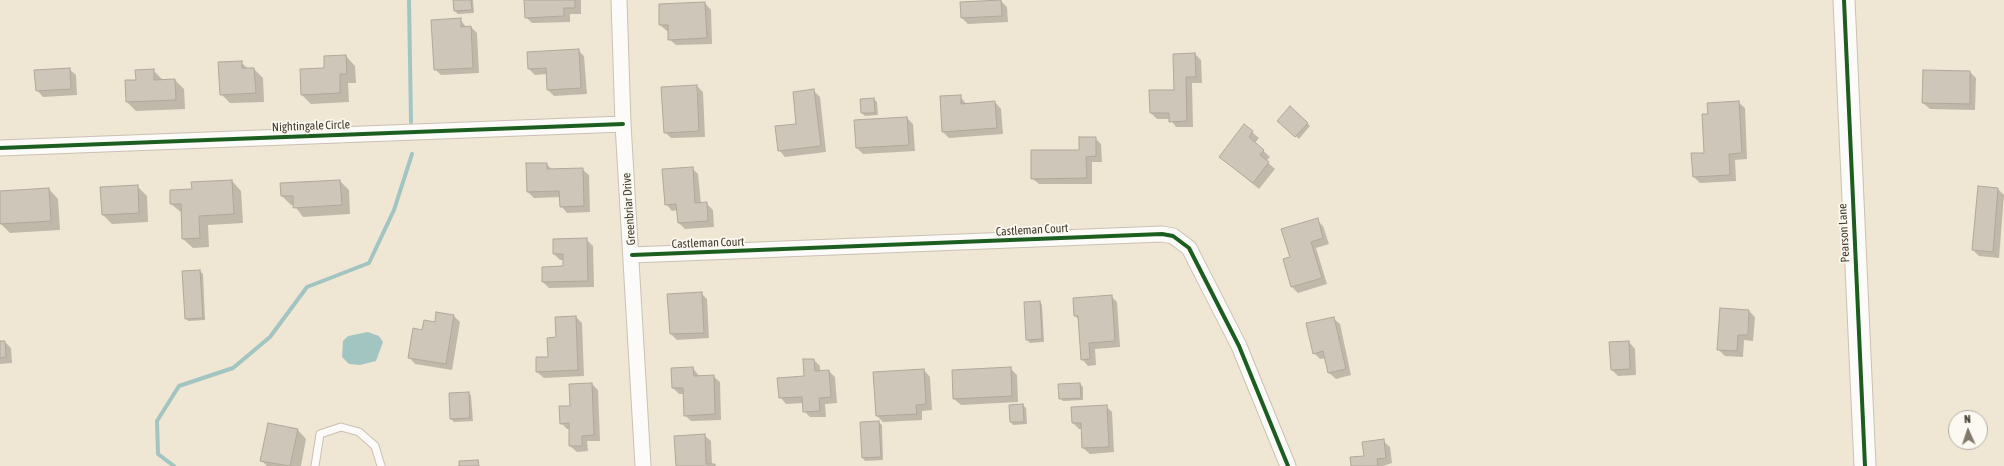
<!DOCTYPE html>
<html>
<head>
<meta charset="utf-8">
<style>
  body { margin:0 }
  #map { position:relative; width:2004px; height:466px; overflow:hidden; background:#f0e6d4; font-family:"Asap Condensed",sans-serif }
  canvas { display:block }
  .north { position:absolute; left:1948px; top:410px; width:40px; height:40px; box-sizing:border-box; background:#fcf9f2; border:1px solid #b2ada4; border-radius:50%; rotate:357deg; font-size:11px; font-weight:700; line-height:16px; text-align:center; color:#433c2e }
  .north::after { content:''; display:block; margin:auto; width:14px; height:18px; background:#807868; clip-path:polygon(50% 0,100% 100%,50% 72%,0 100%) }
</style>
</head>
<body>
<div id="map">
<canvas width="2004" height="466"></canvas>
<div class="north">N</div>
</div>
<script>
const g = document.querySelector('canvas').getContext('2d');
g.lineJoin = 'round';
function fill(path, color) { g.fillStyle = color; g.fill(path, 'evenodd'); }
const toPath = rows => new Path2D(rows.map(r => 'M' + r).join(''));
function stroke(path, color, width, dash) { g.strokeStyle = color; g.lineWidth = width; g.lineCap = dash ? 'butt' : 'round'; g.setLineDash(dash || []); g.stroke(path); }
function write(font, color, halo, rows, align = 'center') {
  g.font = font + ' "Asap Condensed",sans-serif'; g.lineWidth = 3.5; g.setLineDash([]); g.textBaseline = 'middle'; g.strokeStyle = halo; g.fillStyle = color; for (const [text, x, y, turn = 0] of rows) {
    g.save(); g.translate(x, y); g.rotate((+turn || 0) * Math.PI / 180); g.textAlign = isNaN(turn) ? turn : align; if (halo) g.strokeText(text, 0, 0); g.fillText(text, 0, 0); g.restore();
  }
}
const water = toPath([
  [368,332,379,336,383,342,376,361,360,365,349,364,342,357,343,341,348,336]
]);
const shadow = toPath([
  [454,0,473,0,474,13,458,14,455,11],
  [525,0,581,0,581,14,570,14,570,22,532,23,526,17],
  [1001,1,1007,7,1008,22,968,24,962,18,961,3],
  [705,3,711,10,712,44,676,45,669,39,669,31,667,31,660,25],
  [460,19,466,27,471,27,477,33,479,73,441,75,435,69],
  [578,50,584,56,587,94,554,96,548,90,547,74,535,75,529,69],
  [1195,54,1201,60,1202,83,1192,83,1193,127,1176,127,1170,119,1157,119,1151,113,1175,90],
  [346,56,355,66,356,83,348,83,349,102,311,104,302,95,325,69],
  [241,62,248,69,254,69,263,78,264,102,230,103,221,94],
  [69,69,76,75,77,95,43,97,37,90],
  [153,70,163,80,175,80,184,89,185,109,136,111,127,102],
  [1924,71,1970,72,1976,78,1975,110,1930,109,1923,103],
  [697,86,703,92,705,137,671,138,665,132],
  [814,91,820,97,826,152,785,157,779,150,797,124],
  [960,96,967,105,995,102,1001,109,1003,134,949,138,943,132],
  [874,99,877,102,878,115,865,116,862,113],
  [1738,102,1745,108,1747,159,1735,160,1736,181,1700,183,1694,177,1705,154,1709,115],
  [1290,108,1310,126,1299,139,1278,121],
  [907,118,913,124,915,151,863,154,857,148],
  [1245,126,1259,138,1255,143,1270,157,1266,161,1275,169,1259,189,1220,157],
  [1095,138,1101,144,1102,162,1092,162,1092,184,1039,184,1032,178,1080,151],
  [546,164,553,170,582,169,589,175,590,212,567,213,561,206,561,197,534,198,528,192],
  [692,168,698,174,701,204,706,203,713,210,714,227,685,229,679,223,678,210,672,211,666,204],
  [232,181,241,191,243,223,208,225,209,247,193,248,183,239,182,213,171,204],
  [340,181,349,190,350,214,303,217,294,205,291,205,282,196],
  [137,186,147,196,148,222,112,224,103,215],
  [1978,187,1998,189,2004,195,1999,258,1979,256,1973,250],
  [49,189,58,199,60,230,10,233,1,224,0,192],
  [1317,220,1323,226,1329,244,1316,248,1327,284,1298,293,1292,287,1284,259,1291,257],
  [587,240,593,246,594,287,549,288,543,282,564,267,564,260,560,260,554,254],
  [200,271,203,274,205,320,188,321,186,318,183,272],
  [701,293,707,299,709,338,677,340,671,334,668,295],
  [1111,296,1117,302,1120,347,1095,349,1096,365,1088,366,1082,359,1080,320,1075,316],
  [1040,302,1042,305,1044,342,1030,343,1027,340],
  [1749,311,1755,317,1753,341,1744,340,1743,357,1725,356,1718,349],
  [454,316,460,322,452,370,415,364,409,357,423,331,435,323],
  [576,317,582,323,584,376,544,378,537,372,550,358,557,338],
  [1333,318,1340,324,1351,375,1336,379,1329,373,1326,358,1320,359,1314,353],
  [0,342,5,342,11,348,12,363,0,364],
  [1629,342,1635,349,1636,375,1618,376,1612,370,1611,343],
  [814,360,820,366,820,372,829,371,835,377,837,403,825,404,826,417,810,417,804,411,803,403,786,404,780,397,805,377],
  [693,368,699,376,713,376,720,382,721,420,691,421,685,415,684,394,679,394,673,388],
  [1010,368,1017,375,1018,402,961,405,954,399],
  [924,370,930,377,932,410,922,411,922,420,883,422,877,416,874,373],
  [592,384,598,390,600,441,587,441,588,451,577,452,570,446,570,429,567,429,561,423,571,407,570,385],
  [1080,384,1083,387,1083,400,1063,401,1060,398],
  [469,393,471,396,473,421,454,422,451,419],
  [1023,405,1026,408,1027,424,1013,425,1011,422,1010,406],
  [1106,406,1112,412,1114,452,1090,454,1083,448,1082,429,1079,429,1073,423],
  [879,422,882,425,883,460,865,461,863,458],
  [297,429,306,439,301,466,267,466,261,460],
  [704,435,711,441,712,465,716,466,677,466],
  [1383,441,1390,447,1392,463,1383,466,1352,466]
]);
const stream = toPath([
  [409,0,411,122],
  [174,466,158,454,157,421,179,386,233,368,270,337,307,287,369,263,394,210,412,154]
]);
const building = toPath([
  [453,0,471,0,472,10,454,11,453,0],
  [524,0,575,0,575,8,564,8,564,16,525,18,524,0],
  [1001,0,1002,16,961,18,960,2,1001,0],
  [705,2,707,38,668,40,668,25,659,25,659,4,705,2],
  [461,18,461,27,471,26,473,68,434,70,431,20,461,18],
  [579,49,581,88,547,90,546,68,528,69,527,52,579,49],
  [1195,53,1196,77,1186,77,1187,121,1169,122,1169,113,1150,113,1149,90,1174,90,1173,54,1195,53],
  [346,55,347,74,340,74,340,93,301,95,300,69,324,68,324,56,346,55],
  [242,61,242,68,254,68,256,93,220,95,218,62,242,61],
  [70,68,71,89,36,91,34,70,70,68],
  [154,69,154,80,175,79,176,100,126,102,125,80,136,80,135,70,154,69],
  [1923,70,1970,71,1970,104,1922,103,1923,70],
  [697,85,699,131,664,133,661,87,697,85],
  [814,89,821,146,778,151,775,126,796,124,793,92,814,89],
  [961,95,961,104,995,101,997,128,942,132,940,96,961,95],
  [874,98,875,113,861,113,860,99,874,98],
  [1739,101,1742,153,1729,154,1730,175,1693,177,1691,153,1704,153,1702,114,1708,114,1707,103,1739,101],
  [1290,106,1308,123,1295,137,1277,121,1290,106],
  [907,117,909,145,856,148,854,120,907,117],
  [1244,124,1253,131,1249,137,1264,150,1260,155,1269,162,1253,183,1219,157,1244,124],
  [1079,137,1096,137,1096,156,1086,157,1087,178,1031,179,1031,150,1079,150,1079,137],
  [526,163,547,163,547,169,583,168,584,206,560,207,559,191,527,192,526,163],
  [693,167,695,203,707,202,708,221,678,223,676,204,665,205,662,169,693,167],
  [232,180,234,214,199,216,200,238,182,239,181,204,170,204,170,190,192,189,191,182,232,180],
  [340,180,342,205,293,208,293,196,281,196,280,183,340,180],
  [138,185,139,213,102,215,100,187,138,185],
  [1978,186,1998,188,1993,252,1972,250,1978,186],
  [49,188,51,221,0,224,0,191,49,188],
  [1318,218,1323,238,1311,242,1322,278,1291,287,1283,259,1290,257,1281,229,1318,218],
  [587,238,588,281,542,282,542,267,563,266,563,254,553,254,553,239,587,238],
  [200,270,203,318,185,319,182,271,200,270],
  [702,292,704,333,670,334,667,294,702,292],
  [1112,295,1115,341,1089,343,1090,359,1081,360,1078,316,1074,316,1073,298,1112,295],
  [1040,301,1042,339,1026,340,1024,302,1040,301],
  [1720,308,1749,310,1748,335,1738,335,1737,351,1717,350,1720,308],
  [436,312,454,315,446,364,408,358,413,328,422,330,424,320,435,322,436,312],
  [576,316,578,370,536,372,536,357,548,357,547,338,556,337,555,317,576,316],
  [1334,317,1346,369,1328,373,1323,351,1313,354,1306,323,1334,317],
  [0,341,5,341,6,357,0,358,0,341],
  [1629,341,1630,369,1611,370,1609,342,1629,341],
  [803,359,814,359,815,371,829,370,831,397,819,398,820,411,803,412,802,397,779,398,777,378,804,376,803,359],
  [693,367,694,376,714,375,715,414,684,416,683,388,672,388,671,368,693,367],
  [1011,367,1012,396,953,399,952,370,1011,367],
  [924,369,926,404,916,405,917,414,876,416,873,372,924,369],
  [592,383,594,435,582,436,582,446,569,446,569,423,560,424,559,406,570,406,569,384,592,383],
  [1080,383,1081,398,1059,399,1058,384,1080,383],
  [469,392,470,418,450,419,449,393,469,392],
  [1023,404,1024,422,1010,422,1009,405,1023,404],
  [1107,405,1109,447,1082,448,1081,423,1072,423,1071,407,1107,405],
  [879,421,881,457,862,458,860,422,879,421],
  [268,423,298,429,290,466,260,461,268,423],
  [705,434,706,464,715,464,715,466,676,466,674,436,705,434],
  [1384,439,1386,458,1377,459,1378,466,1351,466,1350,457,1364,456,1362,442,1384,439],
  [478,460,479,466,459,466,459,461,478,460]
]);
const lane = toPath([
  [315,466,320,434,341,427,359,432,375,446,381,466]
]);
const street = toPath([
  [619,0,623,124,643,466],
  [0,148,623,124],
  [632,255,1162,234,1173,236,1189,248,1239,346,1288,466]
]);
const secondary = toPath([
  [1844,0,1865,466]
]);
const cycleway = toPath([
  [1844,0,1865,466],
  [0,148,623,124],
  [632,255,1162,234,1173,236,1189,248,1239,346,1288,466]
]);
const streetNames = [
  ["Nightingale Circle",311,126,-2],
  ["Greenbriar Drive",629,209,-94],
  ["Castleman Court",1032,230,-3],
  ["Pearson Lane",1844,233,-93],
  ["Castleman Court",708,243,-2]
];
fill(water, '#a3c5c2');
fill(shadow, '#0003');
stroke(stream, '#a3c5c2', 4);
fill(building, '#cec6b8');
stroke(building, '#b0a89a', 1);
stroke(lane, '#c9c1b3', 9);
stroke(street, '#c9c1b3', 17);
stroke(secondary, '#c9c1b3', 23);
stroke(lane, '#fdfbf9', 7);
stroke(street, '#fdfbf9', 15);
stroke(secondary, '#fdfbf9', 21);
stroke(cycleway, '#1b5e20', 4);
write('12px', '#433c2e', '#fcf9f2', streetNames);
</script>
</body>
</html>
